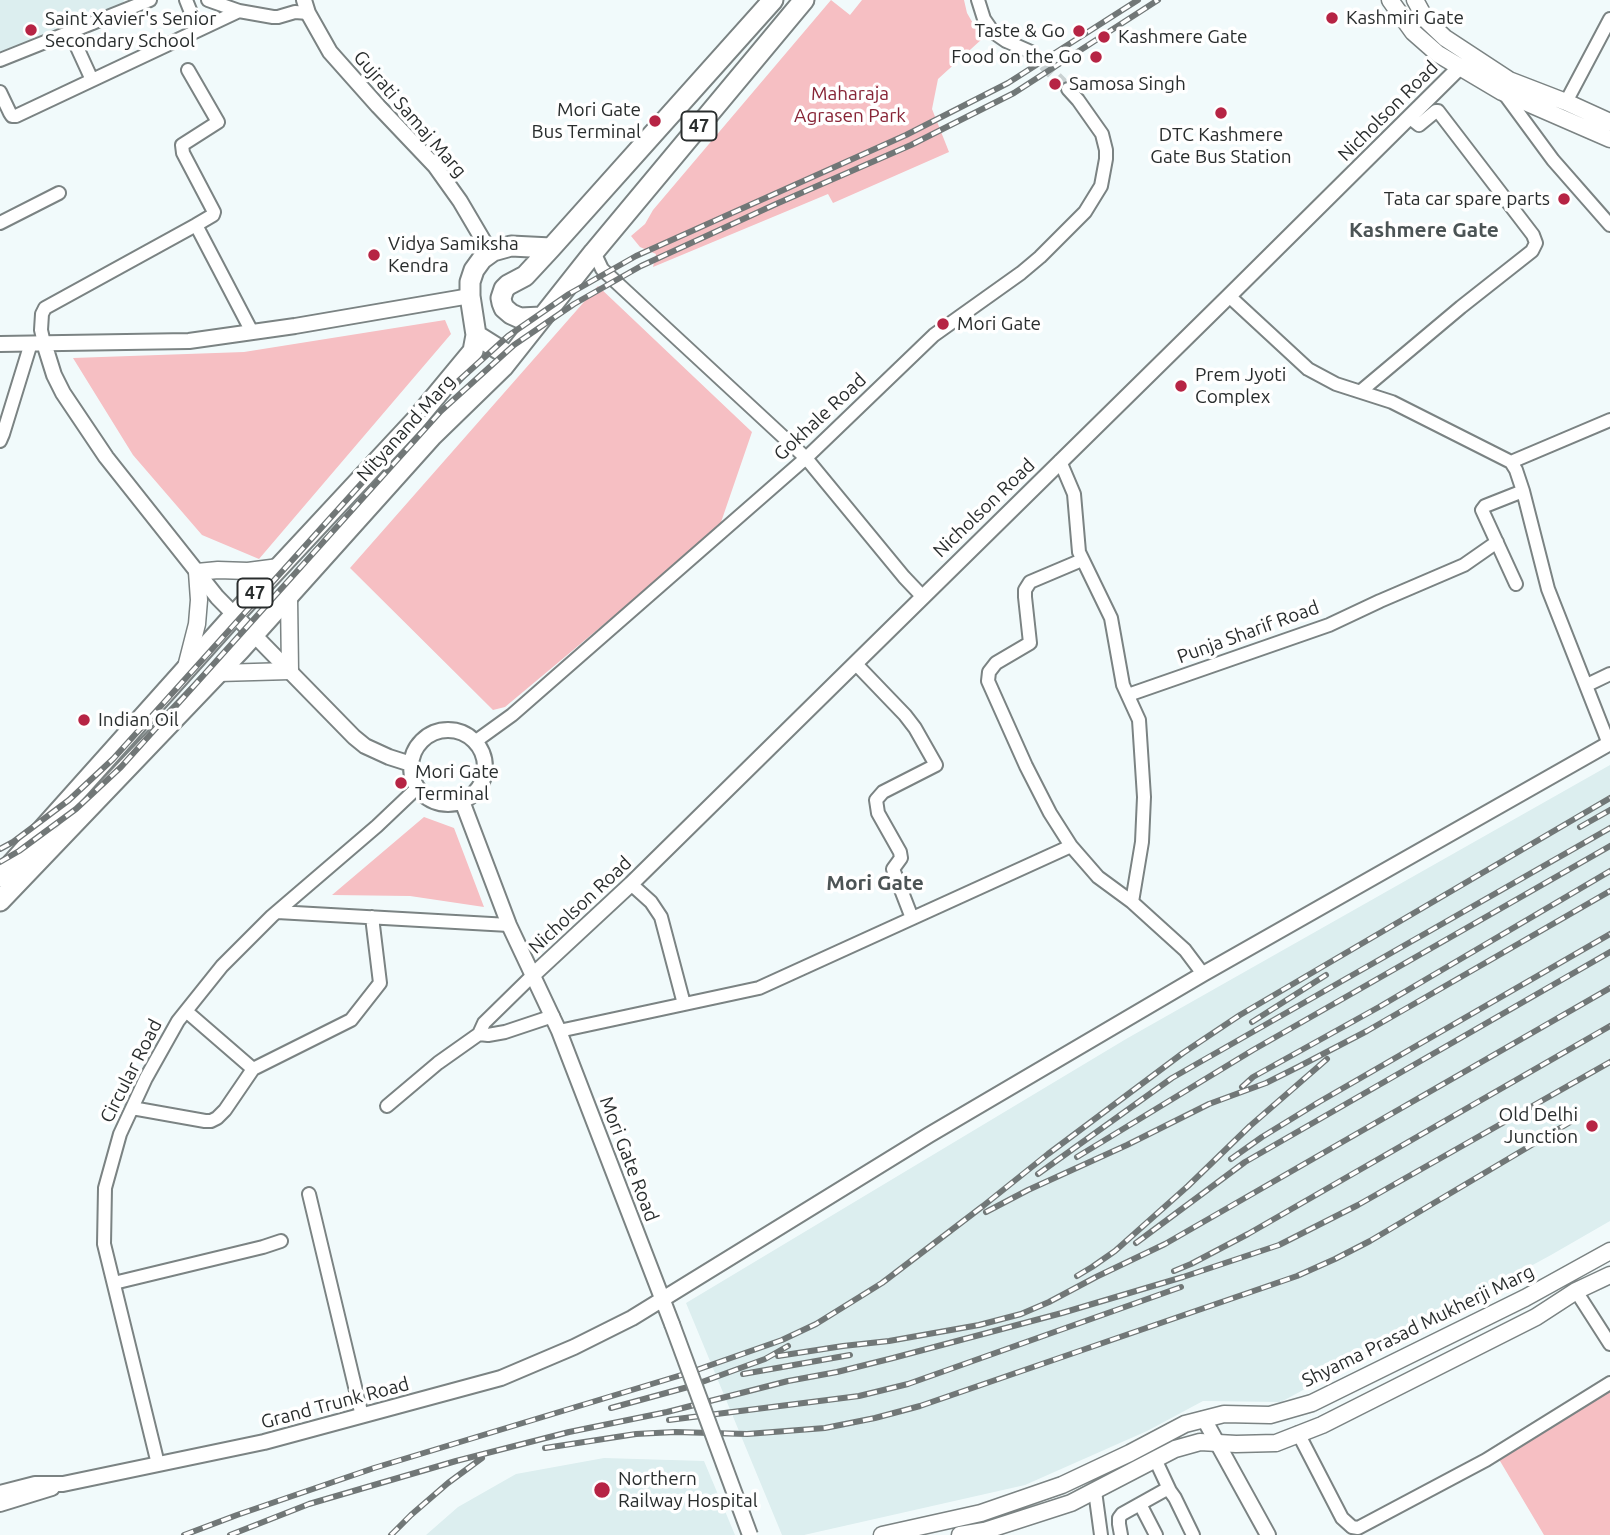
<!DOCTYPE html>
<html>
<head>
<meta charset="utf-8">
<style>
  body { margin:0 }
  canvas { display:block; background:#f1fafb }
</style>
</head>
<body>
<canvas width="1610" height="1535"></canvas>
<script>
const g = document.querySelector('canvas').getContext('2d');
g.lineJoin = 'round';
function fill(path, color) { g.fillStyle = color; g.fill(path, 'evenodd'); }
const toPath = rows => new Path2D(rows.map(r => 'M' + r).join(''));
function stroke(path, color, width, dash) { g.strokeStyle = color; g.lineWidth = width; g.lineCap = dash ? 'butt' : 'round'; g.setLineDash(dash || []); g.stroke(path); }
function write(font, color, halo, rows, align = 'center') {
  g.font = font + ' Ubuntu,sans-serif'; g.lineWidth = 7; g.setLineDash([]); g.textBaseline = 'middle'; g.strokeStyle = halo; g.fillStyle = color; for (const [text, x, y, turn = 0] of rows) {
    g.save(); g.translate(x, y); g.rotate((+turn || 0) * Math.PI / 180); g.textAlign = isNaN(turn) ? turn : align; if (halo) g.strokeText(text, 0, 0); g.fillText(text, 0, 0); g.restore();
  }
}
const built = toPath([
  [0,0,124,0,123,5,0,54],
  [1610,765,1610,1221,1551,1255,1281,1402,1203,1401,1147,1431,1025,1485,804,1535,782,1535,686,1303,1126,1039],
  [604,1458,704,1461,735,1535,426,1535,458,1507,516,1474]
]);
const green = toPath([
  [831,0,850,15,862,0,964,0,967,13,982,39,938,79,932,109,949,152,833,203,828,194,653,267,656,254,640,247,631,236,645,224,653,210],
  [598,286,752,432,719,528,505,707,493,710,350,568],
  [445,320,451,334,259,559,202,535,133,455,73,358,244,352],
  [424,817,454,828,484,907,410,896,332,895],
  [1610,1390,1610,1535,1544,1535,1497,1456]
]);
const minorTunnel = toPath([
  [1031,52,1068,89]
]);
const minor = toPath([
  [186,0,198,30],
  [208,0,239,11,273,17,278,17,295,12,308,13],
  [978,0,984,19,993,32,1006,41,1031,52],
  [70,32,92,80],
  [0,60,150,0],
  [188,70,218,122,182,145,183,153,214,212,213,215,196,225],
  [0,92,10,113,12,116,16,116,239,11],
  [1503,92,1553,160,1610,225],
  [1566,102,1610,19],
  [0,223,59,193],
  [594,252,602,269,806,458,904,577,922,596],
  [1229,296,1308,369,1336,384,1392,402,1511,462,1516,470,1523,491,1548,589,1609,744],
  [44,343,41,330,42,314,45,308,196,225,252,332],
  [1361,391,1461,307,1532,251,1536,243,1533,235,1438,111,1436,111,1419,125,1409,117],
  [0,441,3,434,31,343],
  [1060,461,1074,494,1079,552,1111,618,1123,685,1139,720,1144,797,1142,842,1132,902],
  [1511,462,1610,420],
  [1082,560,1030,582,1025,590,1025,597,1030,643,996,663,989,672,988,681,1026,766,1050,813,1071,846,1098,877,1132,902,1185,950,1203,974],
  [1516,584,1482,510,1485,506,1523,491],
  [855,663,905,715,915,728,936,765,883,792,876,800,878,813,900,852,901,858,893,869,912,918],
  [1587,685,1610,674],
  [1128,695,1329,625,1380,601,1464,565,1497,542],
  [476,741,512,715,806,458,934,335,1021,273,1040,257,1085,212,1101,186,1106,159,1106,150,1102,134,1078,100,1068,89],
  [631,884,651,902,661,917,684,1004],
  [277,912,509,925],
  [186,1011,253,1069],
  [559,1031,759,988,1071,846],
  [479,1034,488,1035,505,1032,553,1016],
  [387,1106,438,1063,479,1034,484,1023,533,975],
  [132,1108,205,1121,211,1121,217,1118,225,1110,253,1069,351,1020,380,983,372,917],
  [309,1194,362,1416],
  [114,1283,263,1247,281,1241],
  [1576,1291,1610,1344],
  [1298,1433,1342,1518,1352,1527,1358,1528,1486,1460,1610,1383],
  [1155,1459,1170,1491],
  [158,1464,104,1244,105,1188,120,1134,146,1078,178,1021,222,966,272,916,377,826,417,788],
  [1095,1491,1101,1535],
  [1140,1504,1156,1535],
  [1121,1535,1119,1524,1119,1518,1122,1514,1165,1490,1170,1491,1175,1498,1193,1535]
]);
const tertiary = toPath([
  [304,0,308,13,330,52,378,106,435,166,460,201,490,252],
  [44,343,54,375,63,393,106,457,217,597,354,737,365,746,389,757,411,764],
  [0,344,189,341,295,326,470,296],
  '411 767a37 37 0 1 1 74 0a37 37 0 1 1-74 0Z',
  [462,801,509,925,559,1031,672,1324],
  [533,975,631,884,1229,296,1460,67],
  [1204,1419,1268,1535],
  [0,1493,35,1484,63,1484,264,1442,501,1378,574,1347,632,1318,929,1135,1203,974,1610,743],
  [0,1504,52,1488]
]);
const secondary = toPath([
  [1390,0,1413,32,1438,54,1502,92,1610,139],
  [1415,0,1426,20,1445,38,1509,80,1566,102,1610,122],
  [186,667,197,624,199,600,197,572,218,570,248,571,279,567],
  [218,673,290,671,289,597],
  [882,1535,981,1513,1062,1485,1130,1453,1185,1424,1224,1414,1270,1415,1312,1403,1525,1298,1610,1251],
  [960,1535,984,1531,1071,1503,1175,1449,1200,1442,1236,1444,1276,1443,1322,1425,1536,1317,1576,1291,1610,1275]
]);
const primary = toPath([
  [542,317,520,318,511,314,504,308,502,303,501,298,504,289,508,285,525,276,551,248,773,0],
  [476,335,511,357],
  [0,877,228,622,415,421,473,351,476,335,470,296,470,282,474,270,482,259,493,251,511,246,551,248],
  [0,901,240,650,432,436,503,367,594,252,804,0]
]);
const rail = toPath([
  [1580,827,1610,810],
  [0,849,13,842,69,800,113,759,433,404,508,336,569,294,636,256,906,135,1008,83,1138,0],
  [0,862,19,851,76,809,121,767,441,411,514,345,574,304,641,266,776,204,911,145,1014,93,1158,0],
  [1252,1022,1326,975],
  [1242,1087,1253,1077,1379,1007,1610,871],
  [1077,1157,1253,1050,1610,846],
  [1231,1159,1262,1137,1319,1102,1610,934],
  [1038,1174,1172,1078,1610,828],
  [986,1212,1028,1190,1127,1145,1209,1104,1266,1083,1298,1067,1367,1031,1610,891],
  [1136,1243,1245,1162,1610,952],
  [1174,1271,1191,1264,1248,1234,1610,1026],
  [1077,1276,1092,1267,1115,1251,1188,1186,1250,1126,1327,1059],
  [778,1356,843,1346,889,1341,979,1325,1021,1314,1049,1302,1096,1277,1165,1244,1610,988],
  [743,1374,850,1355],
  [691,1386,765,1359,788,1346],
  [611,1408,699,1384],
  [669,1420,859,1396,908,1384,1181,1287],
  [545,1448,636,1434,675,1432,747,1434,825,1428,875,1418,920,1406,1297,1276,1335,1259,1370,1241,1572,1121],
  [184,1535,237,1515,374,1468,688,1373,782,1340,816,1324,882,1283,983,1206,1048,1154,1183,1053,1240,1015,1610,798],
  [230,1535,309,1504,456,1461,569,1432,667,1412,788,1381,837,1372,893,1358,1062,1313,1183,1277,1279,1245,1358,1205,1610,1062],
  [391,1535,411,1515,448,1483,482,1458]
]);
const tertiaryBridge = toPath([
  [672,1324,750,1535]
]);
const markers = [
  [1332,18,7,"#b62444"],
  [31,30,7,"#b62444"],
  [1079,31,7,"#b62444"],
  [1104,37,7,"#b62444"],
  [1096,57,7,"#b62444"],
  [1055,84,7,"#b62444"],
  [1221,113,7,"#b62444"],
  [655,121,7,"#b62444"],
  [1564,199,7,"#b62444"],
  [374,255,7,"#b62444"],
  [943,324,7,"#b62444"],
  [1181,386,7,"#b62444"],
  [84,720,7,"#b62444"],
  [401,783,7,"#b62444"],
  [1592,1126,7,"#b62444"],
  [602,1490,9,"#b62444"]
];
const shields = [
  [699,126,35],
  [255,593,35]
];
const shieldNames = [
  ["47",699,126],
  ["47",255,593]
];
const poiNames = [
  ["Kashmiri Gate",1346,18],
  ["Saint Xavier's Senior",45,19],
  ["Secondary School",45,41],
  ["Taste & Go",1065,31,"right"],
  ["Kashmere Gate",1118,37],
  ["Food on the Go",1082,57,"right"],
  ["Samosa Singh",1069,84],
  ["Mori Gate",641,110,"right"],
  ["Bus Terminal",641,132,"right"],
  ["DTC Kashmere",1221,135,"center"],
  ["Gate Bus Station",1221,157,"center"],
  ["Tata car spare parts",1550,199,"right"],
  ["Vidya Samiksha",388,244],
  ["Kendra",388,266],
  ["Mori Gate",957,324],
  ["Prem Jyoti",1195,375],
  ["Complex",1195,397],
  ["Indian Oil",98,720],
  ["Mori Gate",415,772],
  ["Terminal",415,794],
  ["Old Delhi",1578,1115,"right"],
  ["Junction",1578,1137,"right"],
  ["Northern",618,1479],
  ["Railway Hospital",618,1501]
];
const parkNames = [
  ["Maharaja",850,94],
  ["Agrasen Park",850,116]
];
const streetNames = [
  ["Nicholson Road",1388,111,-45],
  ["Gujrati Samaj Marg",410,114,49],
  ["Gokhale Road",820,417,-43],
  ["Nityanand Marg",406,428,-48],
  ["Nicholson Road",984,508,-44],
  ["Punja Sharif Road",1248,632,-20],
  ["Nicholson Road",580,905,-43],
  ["Circular Road",131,1071,-63],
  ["Mori Gate Road",629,1159,69],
  ["Shyama Prasad Mukherji Marg",1418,1326,-26],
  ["Grand Trunk Road",335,1403,-15]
];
const neighbourhoodNames = [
  ["Kashmere Gate",1424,230],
  ["Mori Gate",875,883]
];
fill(built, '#dceeef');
fill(green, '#f6bfc3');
stroke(minorTunnel, '#c9d1d2', 12, [12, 6]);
stroke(minor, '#7b8383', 16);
stroke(tertiary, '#7b8383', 18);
stroke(secondary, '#7b8383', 19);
stroke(primary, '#7b8383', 23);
stroke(minor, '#fff', 12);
stroke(tertiary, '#fff', 14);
stroke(secondary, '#fff', 16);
stroke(primary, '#fff', 19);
stroke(rail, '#717777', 6);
stroke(rail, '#fff', 3.5, [10]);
stroke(tertiaryBridge, '#7b8383', 18, []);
stroke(tertiaryBridge, '#fff', 14);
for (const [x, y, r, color] of markers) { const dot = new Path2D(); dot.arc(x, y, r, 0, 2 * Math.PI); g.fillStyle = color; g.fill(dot); stroke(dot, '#fff', 2.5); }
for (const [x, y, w] of shields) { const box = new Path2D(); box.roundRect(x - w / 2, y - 14.5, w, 29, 5); g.fillStyle = '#fff'; g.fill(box); stroke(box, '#292d2d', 2); }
write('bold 18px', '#292d2d', null, shieldNames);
write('19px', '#292d2d', '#fff', poiNames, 'left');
write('19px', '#872436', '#fff', parkNames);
write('19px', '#292d2d', '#fff', streetNames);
write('bold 21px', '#4c5455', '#fff', neighbourhoodNames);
</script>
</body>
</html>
